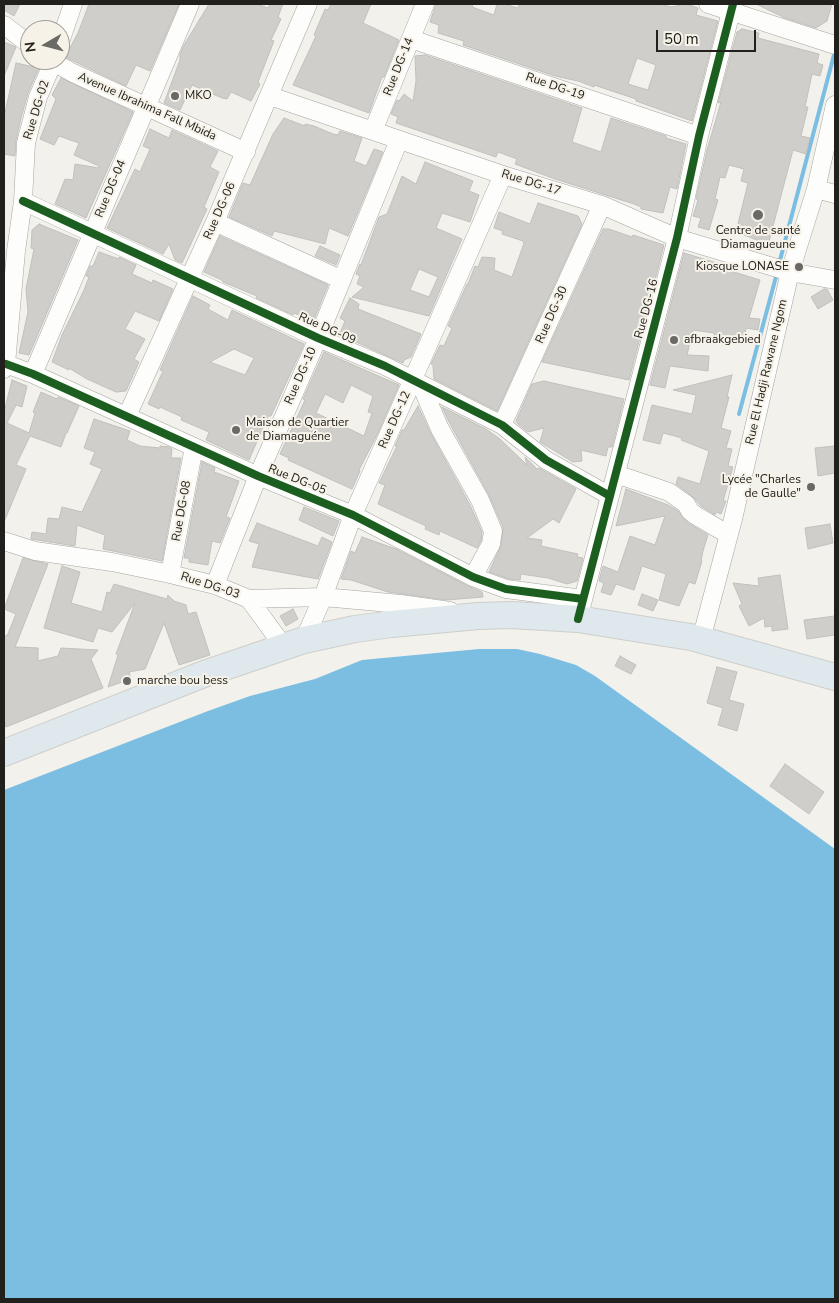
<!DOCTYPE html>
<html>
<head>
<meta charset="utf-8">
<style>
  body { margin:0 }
  #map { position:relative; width:839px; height:1303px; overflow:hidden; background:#f2f1ec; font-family:"Nunito Sans",sans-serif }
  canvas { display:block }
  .frame { position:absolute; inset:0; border:5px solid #21201c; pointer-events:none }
  .north { position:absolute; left:20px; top:20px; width:50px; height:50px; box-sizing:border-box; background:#f6f2e8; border:1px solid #a19e96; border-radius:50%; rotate:262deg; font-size:14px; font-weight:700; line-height:20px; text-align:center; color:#21201c }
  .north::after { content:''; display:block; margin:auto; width:18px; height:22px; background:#6a6965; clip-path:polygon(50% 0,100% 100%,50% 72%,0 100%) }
  .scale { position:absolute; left:656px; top:30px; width:100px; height:22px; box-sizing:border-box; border:2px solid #21201c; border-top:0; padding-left:6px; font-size:15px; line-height:18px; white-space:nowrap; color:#21201c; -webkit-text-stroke:4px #f6f2e8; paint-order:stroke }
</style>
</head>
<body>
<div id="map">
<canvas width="839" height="1303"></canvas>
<div class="frame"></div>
<div class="north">N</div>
<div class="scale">50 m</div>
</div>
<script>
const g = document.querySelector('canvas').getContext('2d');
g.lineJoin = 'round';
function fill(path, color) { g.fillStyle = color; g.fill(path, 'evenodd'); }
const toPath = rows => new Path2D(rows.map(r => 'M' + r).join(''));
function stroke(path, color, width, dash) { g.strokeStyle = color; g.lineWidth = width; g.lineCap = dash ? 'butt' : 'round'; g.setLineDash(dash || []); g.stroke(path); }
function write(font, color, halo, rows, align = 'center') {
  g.font = font + ' "Nunito Sans",sans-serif'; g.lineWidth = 4; g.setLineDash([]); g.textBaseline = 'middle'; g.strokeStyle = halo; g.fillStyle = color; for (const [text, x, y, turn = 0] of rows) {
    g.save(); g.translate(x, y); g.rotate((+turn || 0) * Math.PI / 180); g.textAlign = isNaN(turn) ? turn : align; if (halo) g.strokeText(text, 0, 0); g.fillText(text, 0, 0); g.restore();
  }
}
const water = toPath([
  [479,649,517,649,540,654,576,665,595,676,835,849,835,1299,4,1299,4,790,208,711,250,696,315,679,362,660]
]);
const stream = toPath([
  [779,264,835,51],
  [739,414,777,273]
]);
const building = toPath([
  [4,4,20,4,14,16,4,10,4,4],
  [89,4,179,4,150,71,136,65,126,86,65,57,78,33,89,4],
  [209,4,257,4,268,8,270,4,283,4,278,17,281,19,271,40,274,41,258,82,260,84,251,101,231,92,227,99,222,98,192,85,180,110,164,103,180,60,180,54,184,45,209,4],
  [331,4,371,4,363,23,399,40,384,77,382,77,369,113,293,85,316,36,314,35,325,9,328,10,331,4],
  [436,4,473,4,472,7,494,15,497,4,504,4,518,8,519,4,661,4,671,7,687,4,698,8,696,15,718,21,692,121,636,101,636,99,594,85,594,87,578,81,555,76,463,45,464,41,438,33,439,25,430,22,436,4],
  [637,58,656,65,648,90,628,84,637,58],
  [756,4,832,4,827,21,816,28,785,18,756,4],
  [742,29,759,33,758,38,819,54,817,63,823,65,820,76,812,74,805,107,808,107,801,136,810,138,806,154,793,150,767,249,755,245,757,240,736,232,748,183,741,181,744,169,729,165,725,178,720,177,715,199,718,200,709,230,698,227,701,218,693,216,698,200,696,199,707,150,721,102,718,103,737,32,742,29],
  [4,42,16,47,4,76,4,42],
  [425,55,582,108,572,142,601,152,611,118,666,136,666,138,686,144,677,189,670,187,663,213,641,209,641,207,634,204,555,179,515,164,517,159,498,152,496,157,396,123,398,117,391,114,397,100,399,101,404,94,413,101,416,81,415,56,425,55],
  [16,63,39,68,28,93,21,118,16,140,15,156,4,154,4,117,16,63],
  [61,78,133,112,86,218,55,204,65,179,73,180,75,164,99,168,99,166,74,155,79,143,59,136,54,145,40,139,56,99,52,95,61,78],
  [284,118,305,126,305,124,314,126,333,134,338,135,340,131,362,138,354,161,366,166,374,149,383,152,348,236,329,228,325,244,274,231,272,236,229,217,243,183,250,185,273,134,284,118],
  [150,129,169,138,172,130,218,151,210,167,219,172,204,207,207,209,182,263,175,260,169,244,163,254,107,228,135,169,140,172,150,149,143,146,150,129],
  [425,162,473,181,469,191,479,195,470,222,442,213,436,228,462,239,429,316,352,297,364,287,357,284,360,276,356,274,360,264,361,265,379,217,387,214,402,176,416,184,425,162],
  [419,269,438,277,429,297,410,290,419,269],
  [538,203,578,216,582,224,497,411,434,379,433,365,431,364,440,345,444,346,452,328,448,326,467,284,468,284,475,266,478,267,482,257,495,258,494,270,512,277,524,243,523,241,502,234,503,231,494,228,499,212,530,224,538,203],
  [39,224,78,240,29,355,19,353,28,312,26,289,34,249,31,248,32,230,39,224],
  [603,229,609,229,632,237,633,235,664,245,629,380,542,362,603,229],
  [220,236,328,285,313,322,294,313,293,315,256,298,257,296,223,282,222,280,204,272,220,236],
  [320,246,340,255,336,265,315,256,320,246],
  [99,252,119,259,119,257,136,265,132,274,152,283,153,280,173,289,159,321,135,311,125,329,145,339,134,359,139,362,126,391,116,392,87,379,69,368,69,370,52,362,62,335,84,290,89,277,86,276,90,266,93,266,99,252],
  [684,253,733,268,734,272,760,280,749,318,760,319,758,330,746,328,744,343,714,339,714,333,693,330,687,355,709,356,708,371,670,366,665,388,650,385,684,253],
  [824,289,827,289,833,300,818,309,811,297,824,289],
  [193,296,210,305,208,309,228,320,232,310,304,344,271,416,268,416,249,460,206,440,209,432,181,420,182,417,160,407,159,409,148,404,163,371,160,370,193,296],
  [234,349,254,358,245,375,210,362,234,349],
  [350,298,359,304,358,309,421,334,411,357,404,360,403,363,354,341,355,339,340,333,345,321,340,318,350,298],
  [324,352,399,385,377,435,359,470,360,471,352,489,288,460,289,458,280,454,305,400,303,399,324,352],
  [351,385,373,396,368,412,372,413,364,436,316,413,325,394,343,403,351,385],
  [732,375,727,397,729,397,721,428,731,431,726,448,732,449,728,466,733,467,723,501,726,501,721,514,716,512,715,515,701,506,692,496,676,484,678,477,700,484,709,451,681,440,682,438,663,433,660,444,643,440,652,405,692,414,696,395,673,390,732,375],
  [12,380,27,386,22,407,16,405,7,423,29,433,35,413,33,412,41,392,57,399,58,397,79,406,67,433,66,433,61,447,30,436,16,465,26,469,4,522,4,412,12,380],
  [544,381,624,399,612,447,608,447,606,456,581,450,582,461,573,462,540,442,544,428,528,432,518,424,516,421,532,384,544,381],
  [418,406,431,434,470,505,482,532,481,541,477,548,440,531,439,535,425,529,426,526,378,504,385,485,379,483,397,446,395,446,402,430,404,430,418,406],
  [442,407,486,429,500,439,527,465,525,457,537,469,539,468,576,489,559,523,553,519,527,538,542,540,541,546,578,554,577,557,583,558,577,581,567,584,548,578,521,574,520,580,509,579,489,572,501,546,503,527,489,495,450,424,442,407],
  [94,419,130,431,127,440,140,446,160,448,160,446,169,447,172,449,171,458,181,458,162,561,103,549,105,535,77,525,75,546,31,539,32,532,46,534,48,518,59,519,62,507,82,512,102,469,90,464,95,452,84,448,94,419],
  [835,446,835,473,818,476,815,448,835,446],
  [202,462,215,468,214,472,239,481,226,517,230,518,220,543,212,541,208,565,189,562,189,558,184,558,202,462],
  [626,489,668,505,678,511,688,523,708,535,703,551,701,561,702,561,695,584,689,582,679,606,659,600,666,574,642,566,634,590,616,584,611,595,601,592,604,583,599,581,603,566,618,572,630,536,655,545,665,516,616,526,626,489],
  [304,507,339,521,333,536,299,520,304,507],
  [257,523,318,546,322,537,332,542,318,579,252,567,259,544,249,541,257,523],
  [830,524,833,543,808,549,805,528,830,524],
  [362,537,396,549,468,586,482,592,483,597,446,600,388,592,351,580,341,579,351,551,355,553,362,537],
  [23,558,48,564,15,647,38,648,38,661,58,656,61,648,98,650,91,659,103,688,6,727,4,720,4,635,7,636,16,614,4,609,23,558],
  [62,566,80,572,71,603,102,612,107,592,110,593,114,584,167,599,168,595,174,601,186,605,188,614,196,612,210,655,179,665,164,623,145,669,129,672,131,679,108,687,118,655,116,654,135,603,112,632,98,628,93,642,44,628,62,566],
  [780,575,788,629,772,631,772,626,765,627,764,618,749,626,739,606,742,604,733,583,759,586,758,578,780,575],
  [642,594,658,600,653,611,638,605,642,594],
  [293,609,298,619,286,626,280,616,293,609],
  [835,616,835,635,807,639,804,620,835,616],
  [620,656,636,665,631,674,615,666,620,656],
  [717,667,737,672,729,700,744,704,737,731,718,725,723,708,707,703,717,667],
  [785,764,824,792,809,814,770,786,785,764]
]);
const minor = toPath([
  [708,4,835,45],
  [4,25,30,45],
  [411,39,699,136],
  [60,42,73,4],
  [50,60,73,73,246,152],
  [270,96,503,175,602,205,677,238,790,272,835,280],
  [373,131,425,4],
  [816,189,835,194],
  [23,201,318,338,385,366,502,425,546,460,610,496],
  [215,222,342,280],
  [6,364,33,374,258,476,353,515,473,577,506,589,583,599],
  [4,369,6,364,16,251,23,201,26,143,38,97,54,60],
  [33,374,190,4],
  [421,385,440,429,480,500,493,531,491,544,473,577],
  [127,416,215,222,308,4],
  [502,425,602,205],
  [616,474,669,492,686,504,690,511,695,515,729,535],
  [4,541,35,551,112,562,170,574,215,585,249,599,323,597,401,604,450,611],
  [170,574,194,447],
  [215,585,258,476,318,338,399,140],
  [249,599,284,647],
  [578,619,677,238,699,136,733,4],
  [304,640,323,597,353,515,503,175],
  [701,640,733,519,790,272,816,189,835,105]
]);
const highway = toPath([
  [4,753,204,674,304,640,355,629,392,624,478,616,511,615,578,619,665,633,691,637,835,677]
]);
const cycleway = toPath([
  [23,201,318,338,385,366,502,425,546,460,610,496],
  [6,364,33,374,258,476,353,515,473,577,506,589,583,599],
  [578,619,677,238,699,136,733,4]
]);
const markers = [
  [175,96,5,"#6a6965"],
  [758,215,6,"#6a6965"],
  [799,267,5,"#6a6965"],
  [674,340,5,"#6a6965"],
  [236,430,5,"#6a6965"],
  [811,487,5,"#6a6965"],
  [127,681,5,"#6a6965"]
];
const streetNames = [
  ["Rue DG-14",399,67,-68],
  ["Rue DG-19",555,87,19],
  ["Avenue Ibrahima Fall Mbida",147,107,24],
  ["Rue DG-02",37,110,-73],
  ["Rue DG-17",531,183,17],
  ["Rue DG-04",111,189,-67],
  ["Rue DG-06",220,211,-66],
  ["Rue DG-16",647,309,-75],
  ["Rue DG-30",552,315,-66],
  ["Rue DG-09",327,329,24],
  ["Rue El Hadji Rawane Ngom",767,372,-77],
  ["Rue DG-10",301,376,-66],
  ["Rue DG-12",395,420,-66],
  ["Rue DG-05",297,480,22],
  ["Rue DG-08",182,511,-80],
  ["Rue DG-03",210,586,18]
];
const poiNames = [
  ["MKO",185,96],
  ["Centre de santé",758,231,"center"],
  ["Diamagueune",758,245,"center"],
  ["Kiosque LONASE",789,267,"right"],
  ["afbraakgebied",684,340],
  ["Maison de Quartier",246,423],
  ["de Diamaguéne",246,437],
  ["Lycée \"Charles",801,480,"right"],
  ["de Gaulle\"",801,494,"right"],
  ["marche bou bess",137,681]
];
fill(water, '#7cbee2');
stroke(stream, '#7cbee2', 4);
fill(building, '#cfceca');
stroke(building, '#c1c0bc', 1);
stroke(minor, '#a6a5a1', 19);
stroke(highway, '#cececa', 28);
stroke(minor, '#fdfdfc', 18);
stroke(highway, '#dfe8ed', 26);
stroke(cycleway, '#1b5e20', 8);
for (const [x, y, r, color] of markers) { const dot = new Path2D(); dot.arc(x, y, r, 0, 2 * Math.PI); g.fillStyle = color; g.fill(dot); stroke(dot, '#f6f2e8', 2); }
write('12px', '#21201c', '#f6f2e8', streetNames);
write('12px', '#21201c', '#f6f2e8', poiNames, 'left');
</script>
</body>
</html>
